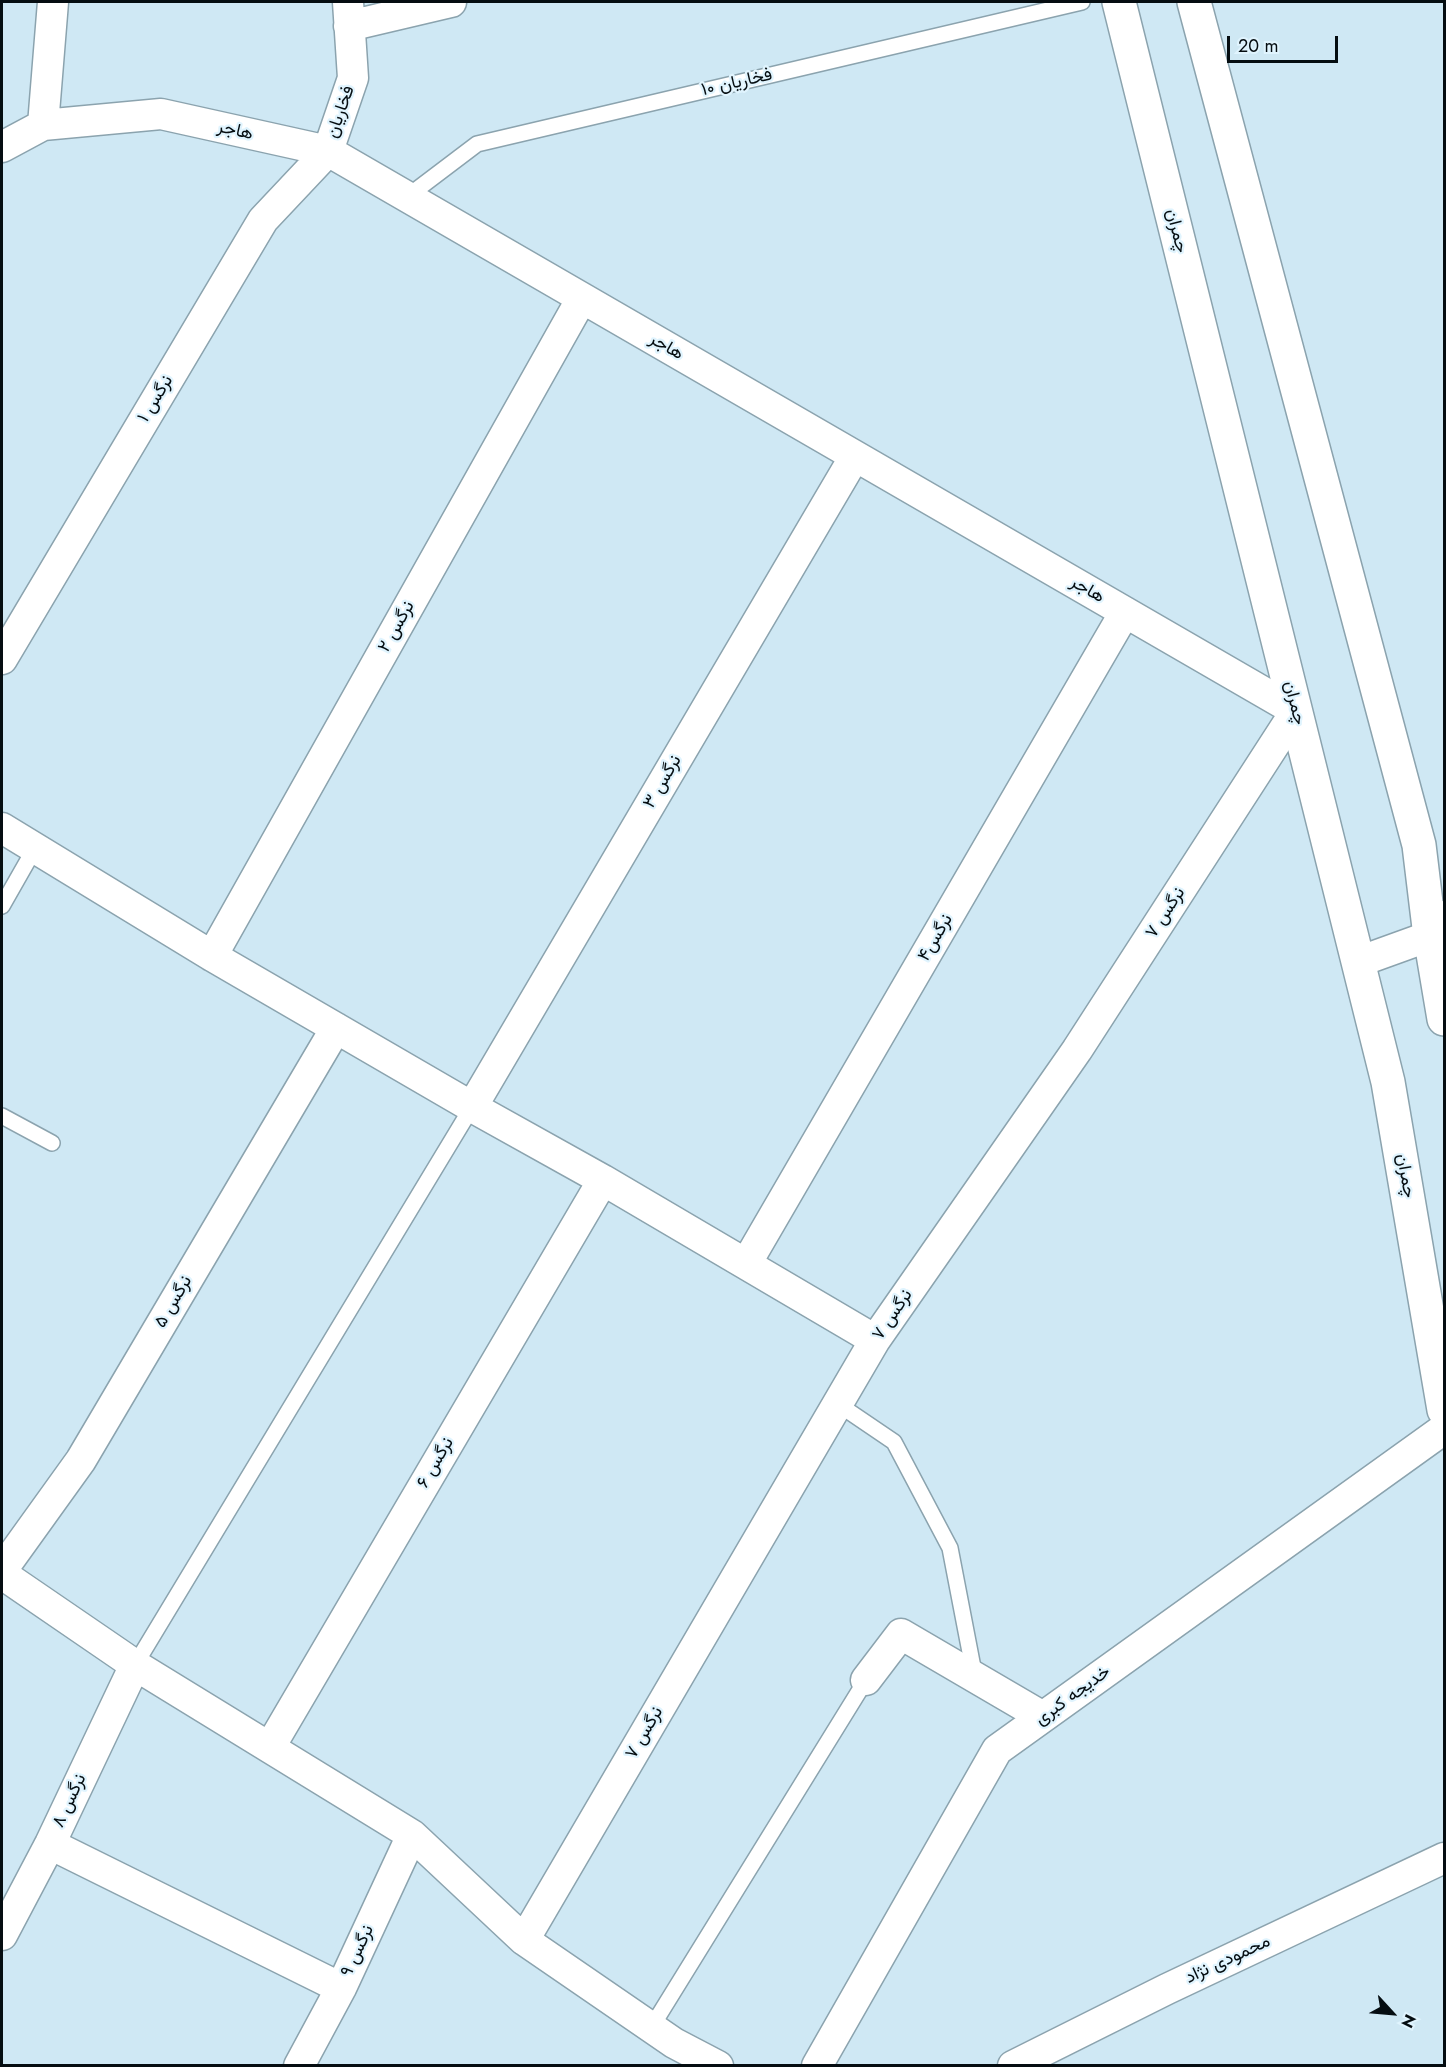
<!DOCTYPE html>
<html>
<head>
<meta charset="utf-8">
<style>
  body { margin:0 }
  #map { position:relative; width:1446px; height:2067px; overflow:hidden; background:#cfe8f4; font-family:Jost,sans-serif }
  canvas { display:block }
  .frame { position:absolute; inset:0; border:3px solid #050d11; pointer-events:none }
  .north { position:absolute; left:1362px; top:1983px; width:60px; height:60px; -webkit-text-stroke:4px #e0f4fe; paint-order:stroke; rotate:116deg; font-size:16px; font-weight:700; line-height:24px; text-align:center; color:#050d11 }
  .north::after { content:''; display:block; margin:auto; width:21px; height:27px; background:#050d11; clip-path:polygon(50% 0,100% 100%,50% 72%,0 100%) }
  .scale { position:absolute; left:1227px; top:36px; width:111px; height:27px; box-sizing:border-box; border:3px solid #050d11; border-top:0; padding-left:8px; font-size:18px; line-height:21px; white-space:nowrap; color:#050d11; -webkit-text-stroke:4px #e0f4fe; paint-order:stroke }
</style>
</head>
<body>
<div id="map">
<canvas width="1446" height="2067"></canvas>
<div class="frame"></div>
<div class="north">N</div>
<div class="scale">20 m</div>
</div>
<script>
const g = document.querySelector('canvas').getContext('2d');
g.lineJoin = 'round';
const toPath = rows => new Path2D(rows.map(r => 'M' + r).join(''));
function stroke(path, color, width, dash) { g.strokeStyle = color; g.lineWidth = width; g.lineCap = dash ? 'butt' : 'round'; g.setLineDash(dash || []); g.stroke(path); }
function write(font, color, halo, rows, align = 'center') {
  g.font = font + ' Jost,Vazirmatn,sans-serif'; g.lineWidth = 4.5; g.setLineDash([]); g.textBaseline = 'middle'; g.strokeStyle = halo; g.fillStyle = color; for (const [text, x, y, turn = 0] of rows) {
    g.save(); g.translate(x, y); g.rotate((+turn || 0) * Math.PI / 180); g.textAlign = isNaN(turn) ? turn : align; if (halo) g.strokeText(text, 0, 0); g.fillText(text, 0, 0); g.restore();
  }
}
const lane = toPath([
  [407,197,477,144,1082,2],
  [2,906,35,848],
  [2,1116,52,1143],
  [838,1404,894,1442,950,1548,975,1678],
  [135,1665,472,1107],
  [651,2028,866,1680]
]);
const street = toPath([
  [349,26,451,2],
  [43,125,53,2],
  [2,147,43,125,161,114,328,151,1296,711,1077,1050,875,1340,524,1940],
  [2,659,263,220,328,151,353,78,348,2],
  [2,828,212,956,472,1107,603,1180,875,1340],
  [212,956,582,298],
  [1358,962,1430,936,1444,916],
  [472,1107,855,456],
  [746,1264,1125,612],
  [2,1570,81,1460,336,1028],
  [2,1574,135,1665,412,1835,524,1940,674,2043,718,2066],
  [866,1680,901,1634,1043,1717],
  [270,1747,603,1180],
  [50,1844,341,1988],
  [2,1935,50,1844,135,1665],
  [299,2066,341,1988,412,1835],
  [817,2066,997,1750,1444,1429],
  [1013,2066,1167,1989,1444,1858]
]);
const secondary = toPath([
  [1119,2,1388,1082,1444,1410],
  [1194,2,1419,845,1430,936,1444,1019]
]);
const streetNames = [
  ["فخاریان ۱۰",737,83,-13],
  ["فخاریان",341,112,-71],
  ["هاجر",235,131,13],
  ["چمران",1176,231,76],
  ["هاجر",666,347,30],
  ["نرگس ۱",156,399,-59],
  ["هاجر",1087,590,30],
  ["نرگس ۲",397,627,-61],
  ["چمران",1294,703,76],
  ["نرگس ۳",663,782,-60],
  ["نرگس ۷",1166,913,-57],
  ["نرگس۴",936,938,-60],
  ["چمران",1405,1176,80],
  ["نرگس ۵",174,1302,-60],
  ["نرگس ۷",893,1315,-56],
  ["نرگس ۶",436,1463,-60],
  ["خدیجه کبری",1073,1696,-36],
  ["نرگس ۷",645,1733,-60],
  ["نرگس ۸",70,1801,-65],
  ["نرگس ۹",358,1951,-65],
  ["محمودی نژاد",1228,1960,-25]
];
stroke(lane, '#8ba3ae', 18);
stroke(street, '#8ba3ae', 33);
stroke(secondary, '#8ba3ae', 36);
stroke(lane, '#fff', 15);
stroke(street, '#fff', 30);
stroke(secondary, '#fff', 33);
write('18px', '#050d11', '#e0f4fe', streetNames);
</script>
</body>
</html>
